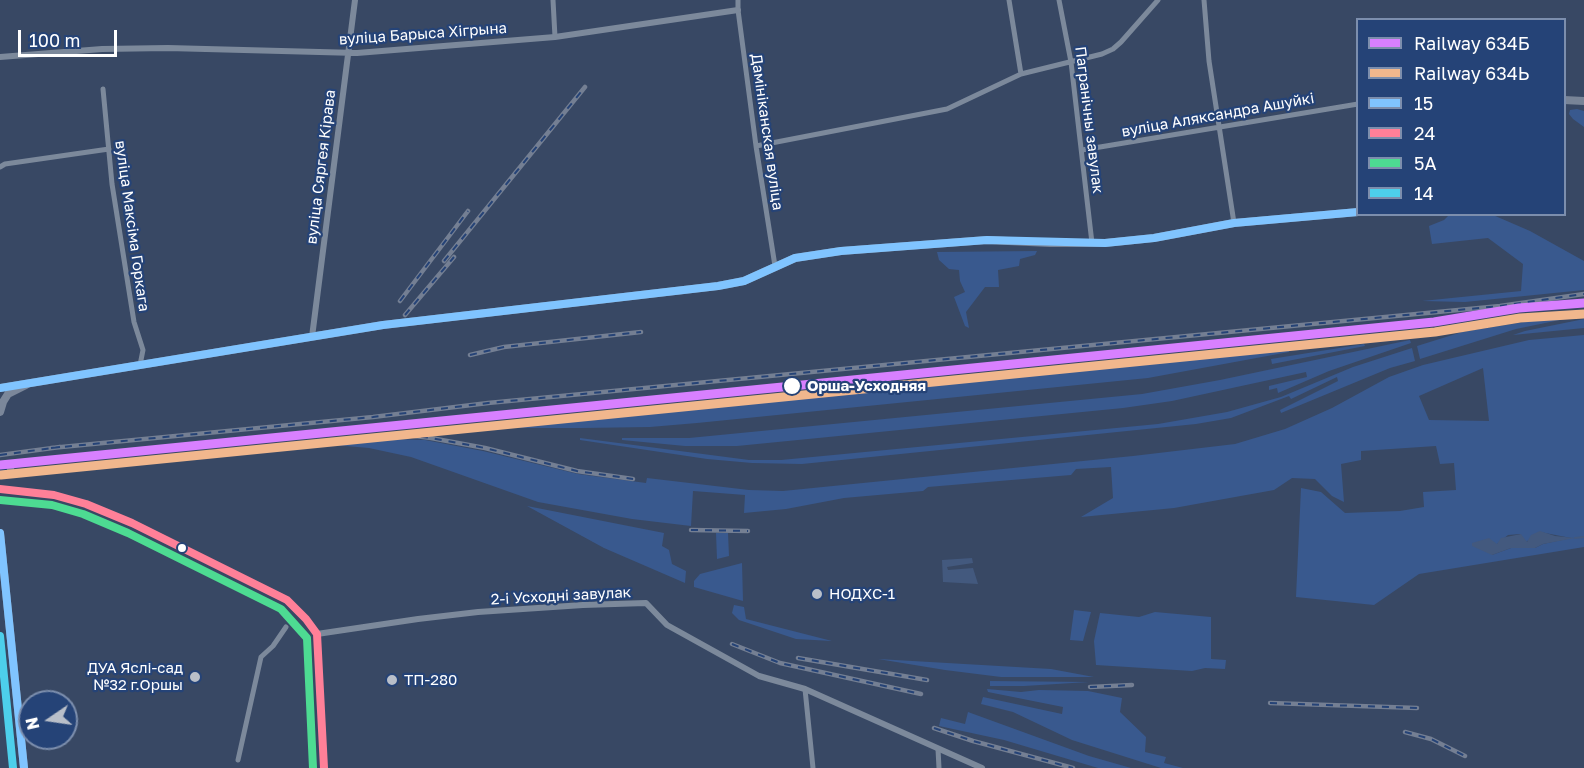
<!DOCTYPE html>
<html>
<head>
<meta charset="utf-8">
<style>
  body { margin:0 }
  #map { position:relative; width:1584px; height:768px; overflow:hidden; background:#384864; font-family:"Golos Text",sans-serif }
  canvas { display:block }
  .legend { position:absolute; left:1356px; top:18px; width:210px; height:198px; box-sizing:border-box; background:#254377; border:2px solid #7c8ead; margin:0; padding:8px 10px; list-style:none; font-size:18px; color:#fff }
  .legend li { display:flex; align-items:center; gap:12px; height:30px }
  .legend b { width:30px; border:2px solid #7c8ead }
  .north { position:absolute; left:18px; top:690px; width:60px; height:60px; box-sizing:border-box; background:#254377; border:2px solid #7c8ead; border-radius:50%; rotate:257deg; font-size:16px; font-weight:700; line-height:24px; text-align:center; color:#fff }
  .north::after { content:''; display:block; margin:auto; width:21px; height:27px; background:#b9bfc9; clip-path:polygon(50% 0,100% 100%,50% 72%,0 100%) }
  .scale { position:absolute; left:18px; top:30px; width:99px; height:27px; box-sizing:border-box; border:3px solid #fff; border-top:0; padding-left:8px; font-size:18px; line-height:21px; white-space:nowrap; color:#fff; -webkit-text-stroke:4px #254377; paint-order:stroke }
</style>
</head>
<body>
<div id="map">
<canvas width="1584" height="768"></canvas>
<ul class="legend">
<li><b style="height:8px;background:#d880ff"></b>Railway 634Б</li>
<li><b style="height:8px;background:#f1b78d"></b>Railway 634Ь</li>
<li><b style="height:8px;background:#80c4ff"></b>15</li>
<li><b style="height:8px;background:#ff8098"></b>24</li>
<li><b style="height:8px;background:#4ddb92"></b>5А</li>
<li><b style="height:8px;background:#4dcfeb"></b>14</li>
</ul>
<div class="north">N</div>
<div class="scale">100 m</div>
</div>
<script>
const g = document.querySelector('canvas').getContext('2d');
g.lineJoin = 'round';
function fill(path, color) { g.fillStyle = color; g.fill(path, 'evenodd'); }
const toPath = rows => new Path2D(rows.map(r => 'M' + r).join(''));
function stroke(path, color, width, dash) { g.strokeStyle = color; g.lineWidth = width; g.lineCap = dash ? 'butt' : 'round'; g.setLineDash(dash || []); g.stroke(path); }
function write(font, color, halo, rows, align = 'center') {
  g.font = font + ' "Golos Text",sans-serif'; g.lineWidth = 4.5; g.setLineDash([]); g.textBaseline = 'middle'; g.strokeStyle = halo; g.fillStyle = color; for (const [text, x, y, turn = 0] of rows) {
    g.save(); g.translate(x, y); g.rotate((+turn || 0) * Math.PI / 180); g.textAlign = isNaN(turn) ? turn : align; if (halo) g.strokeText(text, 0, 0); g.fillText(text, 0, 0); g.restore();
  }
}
const green = toPath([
  [1577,109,1584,111,1584,127,1573,119,1569,114,1570,110],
  [1449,215,1493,215,1530,231,1584,261,1584,290,1465,302,1422,301,1521,291,1523,264,1488,238,1432,244,1429,226,1444,220],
  [1037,251,1035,255,1020,259,1019,266,998,270,999,287,985,287,966,312,969,328,965,326,954,297,965,292,960,281,959,270,949,269,939,260,937,252],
  [1568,311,1584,311,1584,315,1516,329,1420,359,1417,346,1462,332,1568,315],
  [1513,316,1513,318,1466,326,1430,335,1429,330,1455,324],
  [1584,319,1584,328,1513,335,1525,331],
  [1584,335,1584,547,1419,574,1374,605,1296,597,1301,488,1321,492,1345,513,1400,511,1424,507,1423,492,1456,490,1454,463,1440,464,1436,446,1361,451,1361,460,1341,464,1344,502,1332,496,1315,479,1292,478,1274,490,1174,508,1081,517,1113,498,1111,467,1076,469,1071,475,928,487,923,491,844,498,786,509,744,513,745,495,693,491,691,526,632,519,538,502,411,457,369,448,322,444,321,440,363,438,425,440,483,451,578,474,646,483,647,478,749,490,783,491,1133,456,1235,444,1285,429,1332,408,1389,377,1423,365,1529,340],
  [1483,368,1489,421,1429,420,1419,396],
  [1540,532,1571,538,1543,544,1535,548,1511,548,1492,555,1497,544,1508,535,1520,534,1526,542],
  [1410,340,1411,343,1329,371,1278,393,1277,388,1269,390,1269,386,1307,377,1306,372,1172,401,1123,408,737,446,685,446,622,440,622,438,689,438,1142,394,1220,380],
  [1364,344,1365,346,1272,364,1271,359],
  [1412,348,1415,361,1390,368,1281,413,1280,410,1338,381,1337,377,1291,399,1289,396,1231,418,1196,424,802,464,752,463,707,459,580,440,580,438,749,460,781,460,1158,424,1227,412,1281,397,1353,367],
  [1289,349,1289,352,1148,378,697,423,650,427,582,428,501,428,501,426],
  [527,506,664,533,662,546,669,550,672,564,686,571,685,583,604,548],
  [716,533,728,533,729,556,717,559],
  [742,563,743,601,694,587,694,581,700,574],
  [734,605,744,607,746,619,832,641,796,639,739,620,732,613],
  [1074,610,1091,612,1083,641,1070,640],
  [1155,612,1211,617,1211,659,1226,660,1225,669,1205,668,1192,671,1096,665,1094,641,1100,613,1139,617],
  [878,659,1051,669,1094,677,1001,677,945,670],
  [990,681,1089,682,1024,686,990,686],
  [987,689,1021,692,1039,690,1088,691,1122,698,1120,712,1146,737,1145,752,1166,757,1164,763,1183,768,1161,768,1072,740,1013,712,981,704,983,697,1062,714,1063,707,988,692],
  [968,712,1089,756,1131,768,1098,768,1004,740,939,726,941,718,965,724]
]);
const water = toPath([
  [1540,531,1555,536,1575,538,1543,544,1535,548,1511,548,1492,555,1472,546,1472,543,1489,538,1497,544,1501,538,1521,534,1527,542,1531,535],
  [972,558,973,563,947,567,948,570,973,568,978,584,943,582,942,560]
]);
const stream = toPath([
  [1575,538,1584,537]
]);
const minor = toPath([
  [553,0,555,37],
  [738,0,738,10,756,146,775,266],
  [1009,0,1021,74],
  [1059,0,1071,62,1092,243],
  [1204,0,1209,61,1234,223],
  [103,89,112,184,134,322,143,350,140,365],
  [756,146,947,109,1021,74,1102,54,1113,49,1121,42,1158,0],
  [1082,150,1358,104],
  [0,167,5,164,109,149],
  [805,689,813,768],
  [938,749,939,768],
  [238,760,261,657,273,646,286,627]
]);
const tertiary = toPath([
  [0,57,102,49,168,48,357,53,555,37,738,10],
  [312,337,355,0],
  [0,489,54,495,86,504,132,523,287,600,306,619,317,634,324,768],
  [317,634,418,619,478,612,583,605,646,603,667,625,759,676,805,689,982,768]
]);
const secondary = toPath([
  [1564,100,1584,101],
  [0,388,383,325,718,286,744,281,795,258,841,251,987,240,1050,243,1105,243,1154,238,1234,223,1358,212]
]);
const primary = toPath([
  [0,412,3,402,8,394,26,385],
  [0,533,24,768]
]);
const rail = toPath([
  [444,261,585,87],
  [400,301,468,211],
  [405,315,454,257],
  [470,355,504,347,641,332],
  [407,435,431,438,485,448,577,471,633,479],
  [51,448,373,417,488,403,1500,306,1584,294],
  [0,455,60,447],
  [0,470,12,469],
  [691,530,748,531],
  [732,644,780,663,921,694],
  [798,658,927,680],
  [1090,687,1132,685],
  [1270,703,1417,708],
  [934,728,973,741,1073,768],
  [1405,732,1431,739,1465,756]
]);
const bus1 = toPath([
  [0,388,383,325,718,286,744,281,795,258,841,251,987,240,1105,243,1154,238,1234,223,1358,212],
  [0,533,24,768]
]);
const bus2 = toPath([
  [0,489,54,495,86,504,132,523,287,600,306,619,317,634,324,768]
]);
const bus3 = toPath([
  [0,500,52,505,83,514,128,533,281,609,307,638,313,768]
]);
const bus4 = toPath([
  [0,636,13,768]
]);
const rail1 = toPath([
  [0,465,1434,322,1519,308,1584,303]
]);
const rail2 = toPath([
  [1,475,1435,332,1520,318,1584,314]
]);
const markers = [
  [792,386,9,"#fff"],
  [182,548,5,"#fff"],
  [817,594,6,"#b9bfc9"],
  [195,677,6,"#b9bfc9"],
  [392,680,6,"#b9bfc9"]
];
const streetNames = [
  ["вуліца Барыса Хігрына",423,34,-4],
  ["вуліца Аляксандра Ашуйкі",1218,115,-10],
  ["Пагранічны завулак",1089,120,83],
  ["Дамініканская вуліца",767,132,82],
  ["вуліца Сяргея Кірава",321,167,-83],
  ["вуліца Максіма Горкага",132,226,82],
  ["2-і Усходні завулак",561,596,-3]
];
const stopNames = [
  ["Орша-Усходняя",807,386]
];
const poiNames = [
  ["НОДХС-1",829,594],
  ["ДУА Яслі-сад",183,668,"right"],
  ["№32 г.Оршы",183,685,"right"],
  ["ТП-280",404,680]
];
fill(green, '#39598e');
fill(water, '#43597e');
stroke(stream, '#43597e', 2);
stroke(minor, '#7c899b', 5);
stroke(tertiary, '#7c899b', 6);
stroke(secondary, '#788497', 8);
stroke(primary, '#7b879a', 8);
stroke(rail, '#747f93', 4.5);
stroke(rail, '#254377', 2, [7]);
stroke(bus1, '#80c4ff', 8);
stroke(bus2, '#ff8098', 8);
stroke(bus3, '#4ddb92', 8);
stroke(bus4, '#4dcfeb', 8);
stroke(rail1, '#d880ff', 9);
stroke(rail2, '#f1b78d', 9);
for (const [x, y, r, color] of markers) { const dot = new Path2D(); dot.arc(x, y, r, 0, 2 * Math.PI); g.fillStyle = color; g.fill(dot); stroke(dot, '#254377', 2); }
write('15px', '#fff', '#254377', streetNames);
write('bold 15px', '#fff', '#254377', stopNames, 'left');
write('15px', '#fff', '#254377', poiNames, 'left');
</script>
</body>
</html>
